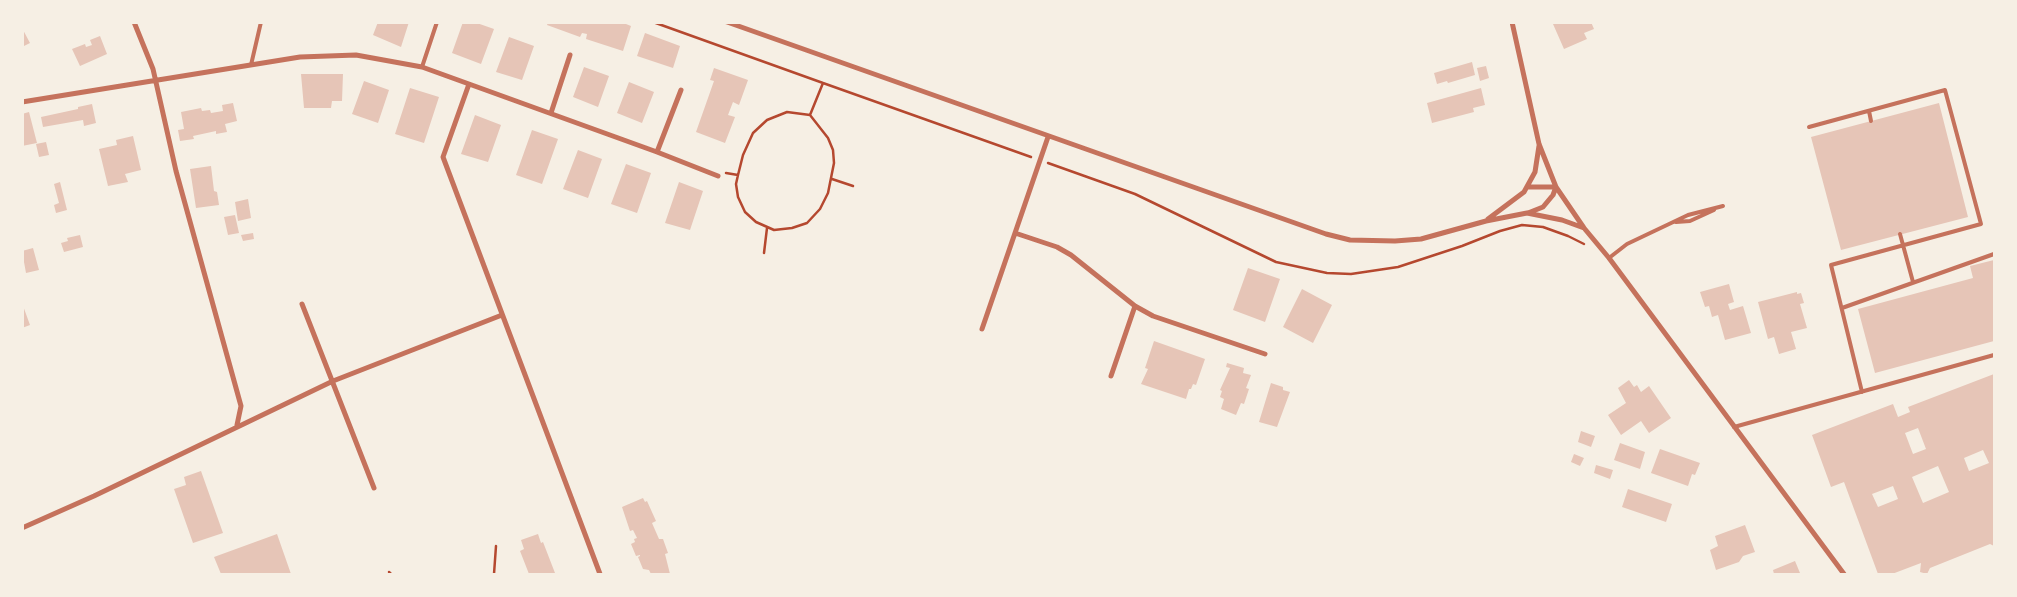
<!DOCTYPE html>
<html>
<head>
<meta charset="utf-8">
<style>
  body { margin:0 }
  #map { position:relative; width:2017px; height:597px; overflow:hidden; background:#f6efe4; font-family:"Open Sans",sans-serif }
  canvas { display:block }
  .frame { position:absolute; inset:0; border:24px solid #f6efe4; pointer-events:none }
</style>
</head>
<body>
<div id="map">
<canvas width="2017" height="597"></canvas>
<div class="frame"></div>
</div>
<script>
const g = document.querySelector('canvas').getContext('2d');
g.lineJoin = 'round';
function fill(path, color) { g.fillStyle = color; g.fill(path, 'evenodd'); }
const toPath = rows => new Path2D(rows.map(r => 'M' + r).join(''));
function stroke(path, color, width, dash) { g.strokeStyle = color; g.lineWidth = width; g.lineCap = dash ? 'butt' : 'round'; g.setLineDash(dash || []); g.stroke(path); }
const building = toPath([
  [378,22,409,22,401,47,373,35],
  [463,22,474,22,494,29,481,64,452,53],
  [548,22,621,22,631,26,623,51,586,39,587,34,582,33,580,37,547,25],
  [1557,22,1591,22,1594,29,1584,33,1587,39,1564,49,1553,24],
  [22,28,30,43,22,47],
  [645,33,680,46,673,68,637,56],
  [100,36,107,54,80,66,72,49,85,44,86,47,92,45,90,40],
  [509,37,534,46,522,80,496,72],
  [1472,62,1475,75,1448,83,1447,81,1437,84,1434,73],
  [1486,66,1489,78,1480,81,1477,68],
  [584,67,609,76,598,107,573,97],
  [714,68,748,80,739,105,733,102,728,115,735,117,725,143,696,132,714,81,710,80],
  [301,74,343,74,342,101,332,101,331,108,304,108],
  [364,81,389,90,378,123,352,114],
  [629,82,654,92,642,123,617,113],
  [410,88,439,97,424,143,395,134],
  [1481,88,1485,105,1473,108,1474,112,1432,123,1427,103],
  [233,103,237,121,225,124,227,132,216,134,216,131,193,136,194,139,180,141,178,130,184,129,181,112,201,108,202,111,210,110,211,113,223,111,222,105],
  [1939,103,1968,217,1841,250,1811,137],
  [92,104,96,123,84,126,83,120,43,127,41,117,78,109,78,107],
  [29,112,37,143,22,146,22,114],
  [475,115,501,125,488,162,461,154],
  [532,130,558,139,542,184,516,175],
  [133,136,141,170,125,174,128,182,108,186,99,149,117,145,116,140],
  [46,142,49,155,39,157,36,144],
  [578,150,602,159,588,198,563,189],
  [626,164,651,173,637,213,611,204],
  [211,166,214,191,217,192,219,205,196,208,190,169],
  [60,182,67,210,56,213,54,205,59,203,54,184],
  [679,182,703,191,690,230,665,223],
  [248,199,251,218,238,221,235,202],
  [235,215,239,233,228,235,224,217],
  [253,233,254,239,243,241,241,235],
  [80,235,83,247,64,252,61,243,68,241,67,238],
  [33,248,39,270,26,273,22,251],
  [1994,260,1994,341,1875,373,1858,309,1973,278,1970,266],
  [1248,268,1280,279,1265,322,1233,310],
  [1729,284,1734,302,1728,304,1730,310,1743,306,1751,333,1725,340,1718,315,1712,317,1709,306,1705,307,1700,292],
  [1302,289,1332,305,1313,343,1283,327],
  [1797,292,1797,294,1801,293,1804,303,1800,304,1807,328,1791,332,1796,349,1779,354,1774,337,1768,339,1758,302],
  [22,303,30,325,22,328],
  [1154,341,1205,359,1196,385,1193,384,1191,389,1189,389,1186,399,1141,384,1148,369,1145,368],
  [1227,363,1244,368,1243,373,1251,375,1246,388,1249,389,1244,404,1241,403,1236,415,1221,409,1224,399,1220,397,1222,391,1220,390,1230,368,1226,367],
  [1994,374,1994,546,1990,544,1930,568,1927,574,1920,572,1921,563,1892,574,1878,574,1844,482,1831,487,1812,435,1893,404,1898,417,1910,412,1908,407],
  [1918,428,1926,449,1913,454,1905,433],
  [1983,450,1989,463,1969,471,1964,458],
  [1938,466,1949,492,1923,503,1912,477],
  [1893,486,1898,499,1878,507,1872,494],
  [1629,380,1634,387,1637,385,1641,392,1649,386,1671,418,1649,433,1641,421,1621,435,1608,415,1626,403,1618,388],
  [1271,383,1283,387,1283,390,1290,392,1277,427,1259,422],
  [1581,431,1595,436,1591,447,1578,442],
  [1620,443,1645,452,1640,469,1614,460],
  [1660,449,1700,463,1695,475,1692,474,1688,486,1651,473],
  [1574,454,1584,458,1580,466,1571,462],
  [1596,465,1613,470,1610,479,1594,473],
  [201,471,223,533,193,543,174,489,186,485,184,477],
  [1628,489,1672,504,1666,522,1622,507],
  [643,498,645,502,647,501,656,521,652,523,659,539,663,539,668,553,665,554,670,574,651,574,649,570,643,569,638,557,640,556,640,555,636,556,631,544,635,542,634,539,637,538,633,530,630,531,622,507],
  [1745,525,1755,552,1743,556,1739,562,1716,570,1710,550,1718,546,1715,536],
  [277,534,291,574,221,574,214,557],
  [538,534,541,543,543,542,555,573,552,574,529,574,520,551,524,549,521,540],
  [1795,561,1800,573,1797,574,1774,574,1773,570]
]);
const path = toPath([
  [653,22,823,83],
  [1048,163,1135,194,1276,262,1327,273,1351,274,1398,267,1462,246,1500,231,1522,225,1543,227,1568,236,1584,244],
  [726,173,738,175,743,155,753,133,767,120,787,112,810,115,823,83,1031,157],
  [738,175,736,184,738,197,745,212,756,222,774,230,792,228,807,223,820,209,828,193,834,163,833,150,828,138,810,115],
  [832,179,853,186],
  [764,253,767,228],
  [389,572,391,574],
  [494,574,496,546]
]);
const service = toPath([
  [251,65,261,22],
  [422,67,437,22],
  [1869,111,1871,121],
  [1809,127,1945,90,1981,224,1831,265,1862,392],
  [1676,222,1690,221,1714,210],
  [1900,234,1913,282],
  [1609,258,1627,244,1688,215,1723,206],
  [1842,308,1994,254],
  [1734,427,1994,355]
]);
const minor = toPath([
  [134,22,153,69,176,171,241,406,237,425],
  [727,22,1326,234,1350,240,1395,241,1421,239,1486,221,1527,213,1562,220,1584,228],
  [1512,22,1539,144,1556,187,1584,228,1609,258,1844,574],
  [469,84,443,157,600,574],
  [22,102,300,57,356,55,422,67,657,152,718,176],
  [551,113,570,55],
  [657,152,681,90],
  [1527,187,1556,187,1553,195,1543,207,1528,213],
  [1488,219,1524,192,1535,172,1539,146],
  [1015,233,1057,247,1071,255,1135,306,1153,316,1265,354],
  [302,304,374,488],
  [982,329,1048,137],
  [1111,376,1135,306],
  [22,528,94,496,333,381,502,315]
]);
fill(building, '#e6c5b7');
stroke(path, '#b5482f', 2.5);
stroke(service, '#c5725c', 4);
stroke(minor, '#c5725c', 5);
</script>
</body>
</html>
